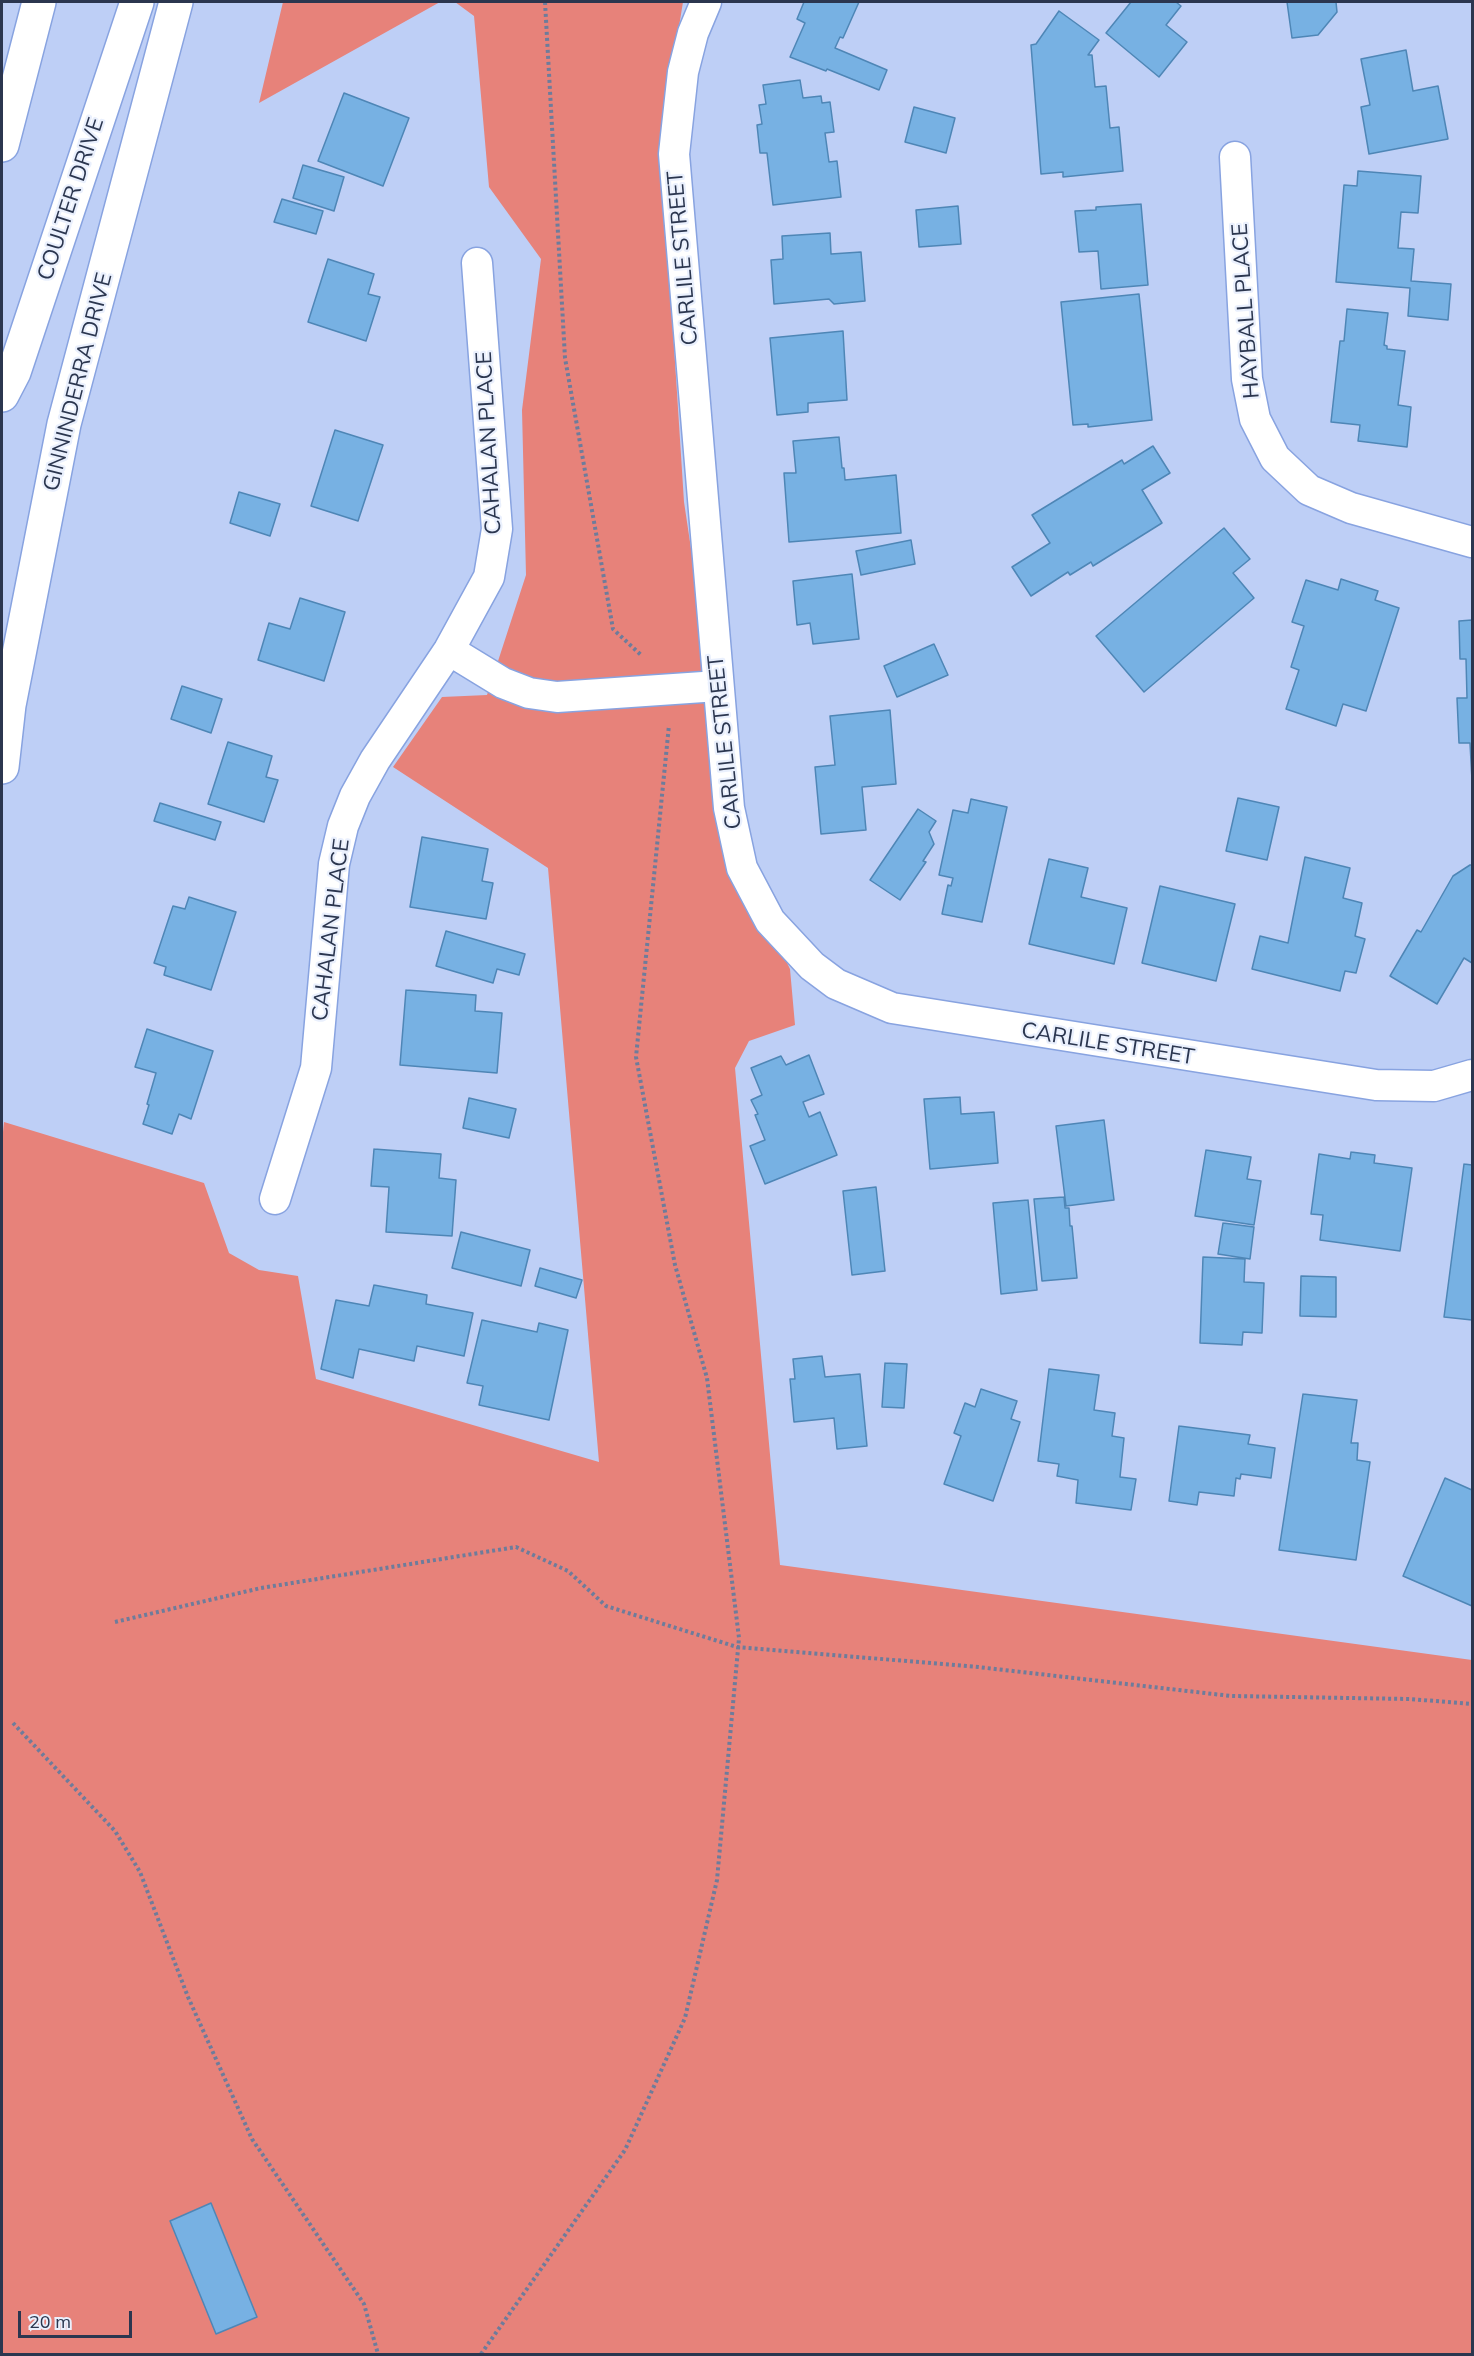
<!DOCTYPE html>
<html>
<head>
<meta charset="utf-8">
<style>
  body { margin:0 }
  #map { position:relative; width:1474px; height:2356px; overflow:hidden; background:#becff6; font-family:Mulish,sans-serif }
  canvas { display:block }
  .frame { position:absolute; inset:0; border:3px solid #2b364f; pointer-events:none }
  .scale { position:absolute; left:18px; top:2311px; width:114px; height:27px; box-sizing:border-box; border:3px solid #2b364f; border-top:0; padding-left:8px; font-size:18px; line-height:21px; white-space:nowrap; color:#2b364f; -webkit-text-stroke:4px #eaf0fd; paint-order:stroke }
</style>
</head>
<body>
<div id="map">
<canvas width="1474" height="2356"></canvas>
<div class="frame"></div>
<div class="scale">20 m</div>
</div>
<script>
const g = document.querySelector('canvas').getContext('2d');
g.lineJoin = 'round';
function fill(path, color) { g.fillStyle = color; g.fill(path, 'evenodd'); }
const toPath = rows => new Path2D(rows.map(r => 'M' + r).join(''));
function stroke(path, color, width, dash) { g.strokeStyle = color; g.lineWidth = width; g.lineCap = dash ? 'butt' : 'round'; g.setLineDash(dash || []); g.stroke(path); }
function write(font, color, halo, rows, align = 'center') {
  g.font = font + ' Mulish,sans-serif'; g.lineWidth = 4.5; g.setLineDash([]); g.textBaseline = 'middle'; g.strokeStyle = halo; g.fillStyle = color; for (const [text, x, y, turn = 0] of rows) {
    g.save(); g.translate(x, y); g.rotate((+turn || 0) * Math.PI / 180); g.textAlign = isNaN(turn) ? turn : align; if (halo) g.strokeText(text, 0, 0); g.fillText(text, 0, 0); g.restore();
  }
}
const green = toPath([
  [283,2,440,2,259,103],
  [455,2,683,2,675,51,664,190,684,502,738,862,790,969,795,1025,749,1041,735,1068,780,1565,1472,1660,1472,2354,2,2354,2,1142,4,1122,204,1183,229,1253,259,1270,298,1276,316,1379,599,1462,548,868,393,767,442,697,487,695,526,575,522,410,541,259,489,187,474,16]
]);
const building = toPath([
  [804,2,859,2,843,38,840,37,835,48,887,70,879,90,827,69,826,71,790,57,805,23,797,19,804,2],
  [1131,2,1176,2,1181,6,1166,25,1187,42,1159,77,1106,33,1131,2],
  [1287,2,1336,2,1337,12,1318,35,1292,38,1287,2],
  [1059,11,1099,40,1088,55,1092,55,1095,87,1106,86,1110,128,1119,127,1123,171,1063,177,1063,172,1041,174,1031,45,1036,44,1059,11],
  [1406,50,1413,91,1438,86,1448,139,1369,154,1361,107,1370,105,1361,59,1406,50],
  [800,80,803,98,821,96,822,103,830,102,834,132,825,133,829,162,837,161,841,197,773,205,767,153,760,153,757,125,762,124,759,105,766,104,763,85,800,80],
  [344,93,409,118,383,186,318,161,344,93],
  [914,107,955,118,946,153,905,142,914,107],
  [303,165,344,177,334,211,293,198,303,165],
  [1358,171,1421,176,1418,213,1401,212,1398,248,1414,249,1411,281,1451,284,1448,320,1408,316,1410,288,1336,282,1344,185,1357,186,1358,171],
  [282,199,323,211,316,234,274,222,282,199],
  [1141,204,1148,285,1101,289,1098,251,1079,252,1075,211,1096,210,1096,207,1141,204],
  [958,206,961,244,919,247,916,210,958,206],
  [830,233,831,254,861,252,865,301,834,304,829,299,774,304,771,260,783,259,782,236,830,233],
  [328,259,374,274,368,294,380,297,366,341,308,322,328,259],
  [1139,294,1152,420,1088,427,1088,424,1073,425,1061,302,1139,294],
  [1347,309,1388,313,1384,345,1387,346,1387,349,1405,351,1398,405,1411,407,1407,447,1358,441,1360,425,1331,422,1340,341,1344,341,1347,309],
  [843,331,847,400,808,403,808,412,777,415,770,338,843,331],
  [335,430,383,445,358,521,311,506,335,430],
  [839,437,842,468,844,468,845,480,896,475,901,533,789,542,784,473,796,473,793,441,839,437],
  [1153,446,1170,473,1142,490,1162,523,1093,566,1091,562,1070,575,1068,572,1031,596,1012,567,1050,543,1032,515,1122,460,1124,464,1153,446],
  [239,492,280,504,270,536,230,523,239,492],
  [1224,528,1250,559,1233,573,1254,598,1144,692,1096,636,1224,528],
  [911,540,915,564,861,575,856,551,911,540],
  [852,574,859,639,813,644,810,623,797,625,793,581,852,574],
  [1341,579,1378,591,1375,600,1399,608,1366,711,1343,704,1336,726,1286,709,1299,670,1291,667,1304,626,1292,622,1306,580,1338,590,1341,579],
  [300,598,345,612,324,681,258,660,269,623,290,629,300,598],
  [1472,620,1472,780,1470,743,1459,743,1457,698,1467,698,1466,659,1460,659,1459,621,1472,620],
  [934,644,948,675,897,697,884,666,934,644],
  [182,686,222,699,211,733,171,719,182,686],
  [890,710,896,784,862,787,866,830,821,834,815,767,835,765,830,716,890,710],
  [228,742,272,756,266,777,278,780,264,822,208,804,228,742],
  [1238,798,1279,807,1267,860,1226,851,1238,798],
  [971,799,1007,807,982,922,942,914,948,885,951,886,953,878,939,875,953,810,968,813,971,799],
  [160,803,221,822,215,840,154,821,160,803],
  [918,809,936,821,929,832,934,844,923,861,926,862,900,900,870,880,918,809],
  [422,837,488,849,482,881,493,883,486,919,410,907,422,837],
  [1305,857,1350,868,1343,898,1362,903,1355,936,1365,939,1356,973,1345,971,1340,991,1252,969,1260,936,1288,943,1305,857],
  [1049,859,1088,868,1081,897,1127,908,1114,964,1029,944,1049,859],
  [1470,865,1472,865,1472,963,1464,958,1437,1004,1390,976,1417,930,1421,932,1453,876,1470,865],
  [1160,886,1235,904,1216,981,1142,963,1160,886],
  [189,897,236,912,211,990,164,975,166,967,154,963,173,906,185,909,189,897],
  [446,931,525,954,519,975,497,969,493,983,436,966,446,931],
  [406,990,476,995,475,1011,502,1013,497,1073,400,1065,406,990],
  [147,1029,213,1051,191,1119,179,1114,172,1134,143,1124,149,1105,147,1104,156,1073,135,1067,147,1029],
  [809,1055,824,1094,803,1102,809,1117,820,1112,837,1155,765,1184,750,1146,765,1140,755,1115,758,1114,751,1100,762,1095,751,1068,781,1056,786,1065,809,1055],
  [960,1097,961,1114,994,1112,998,1163,930,1169,924,1099,960,1097],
  [469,1098,516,1109,509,1138,463,1128,469,1098],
  [1104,1120,1114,1200,1066,1206,1056,1126,1104,1120],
  [374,1149,441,1154,439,1178,456,1180,452,1236,386,1232,389,1187,371,1186,374,1149],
  [1206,1150,1251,1157,1247,1179,1261,1181,1254,1225,1195,1216,1206,1150],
  [1351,1152,1375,1155,1374,1163,1412,1168,1400,1251,1320,1240,1323,1215,1311,1214,1319,1154,1350,1159,1351,1152],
  [1464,1164,1472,1165,1472,1320,1444,1317,1464,1164],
  [876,1187,885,1271,852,1275,843,1191,876,1187],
  [1064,1197,1065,1208,1069,1208,1070,1226,1072,1226,1077,1278,1042,1281,1034,1199,1064,1197],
  [1028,1200,1037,1290,1001,1294,993,1203,1028,1200],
  [1223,1223,1254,1227,1250,1259,1218,1254,1223,1223],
  [461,1232,530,1250,521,1286,452,1268,461,1232],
  [1203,1257,1245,1259,1244,1282,1264,1283,1262,1333,1243,1332,1242,1345,1200,1343,1203,1257],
  [540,1268,582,1280,576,1298,535,1286,540,1268],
  [1301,1276,1336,1277,1336,1317,1300,1316,1301,1276],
  [374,1285,427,1295,426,1304,473,1313,464,1356,417,1346,414,1361,359,1349,353,1378,321,1369,336,1300,369,1306,374,1285],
  [482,1320,537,1332,539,1323,568,1330,549,1420,479,1405,483,1386,467,1383,482,1320],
  [822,1356,825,1377,860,1374,867,1446,837,1449,834,1418,794,1422,790,1379,795,1379,793,1359,822,1356],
  [885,1363,907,1364,904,1408,882,1407,885,1363],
  [1049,1369,1099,1375,1094,1410,1115,1413,1112,1436,1124,1438,1120,1477,1136,1479,1131,1510,1076,1503,1078,1480,1057,1476,1059,1464,1038,1461,1049,1369],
  [981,1389,1017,1401,1011,1419,1020,1422,993,1501,944,1484,961,1436,954,1433,965,1403,975,1407,981,1389],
  [1303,1394,1357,1400,1351,1443,1358,1443,1357,1460,1370,1462,1356,1560,1279,1550,1303,1394],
  [1179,1426,1250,1435,1248,1444,1275,1448,1271,1478,1241,1474,1240,1479,1236,1478,1234,1496,1199,1492,1197,1505,1169,1501,1179,1426],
  [1445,1478,1472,1490,1472,1606,1403,1576,1445,1478],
  [211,2203,257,2317,216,2334,170,2221,211,2203]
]);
const path = toPath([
  [545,2,565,358,613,629,641,655],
  [115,1622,261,1588,516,1547,568,1571,606,1606,737,1647,978,1667,1231,1696,1410,1699,1472,1704],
  [13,1723,115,1831,140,1872,188,1997,252,2139,364,2304,378,2354],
  [481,2354,625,2150,685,2018,717,1880,739,1638,707,1378,675,1265,636,1057,669,725]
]);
const street = toPath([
  [706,2,693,33,683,72,674,154,729,808,742,868,770,921,812,966,836,984,892,1008,1376,1085,1434,1086,1472,1075],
  [1235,157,1247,379,1255,419,1275,458,1309,490,1351,508,1472,542],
  [449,650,503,683,529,693,557,697,718,686],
  [275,1199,316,1068,334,864,343,826,355,796,375,760,449,650,489,577,497,529,477,263]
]);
const primary = toPath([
  [2,145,39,2],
  [2,395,14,372,137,2],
  [2,767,9,705,64,424,176,2]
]);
const streetNames = [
  ["COULTER DRIVE",71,199,-72],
  ["CARLILE STREET",683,258,-95],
  ["HAYBALL PLACE",1246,311,-94],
  ["GINNINDERRA DRIVE",78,382,-76],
  ["CAHALAN PLACE",489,443,-93],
  ["CARLILE STREET",725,742,-96],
  ["CAHALAN PLACE",331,930,-83],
  ["CARLILE STREET",1108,1044,9]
];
fill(green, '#e7827a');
fill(building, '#77b1e3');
stroke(building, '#4e86b6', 1.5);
stroke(street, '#88a3e0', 33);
stroke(primary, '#88a3e0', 36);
stroke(path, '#6e7c9b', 4, [3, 3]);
stroke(street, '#fff', 30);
stroke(primary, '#fff', 33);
write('22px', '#2b364f', '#eaf0fd', streetNames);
</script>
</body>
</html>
